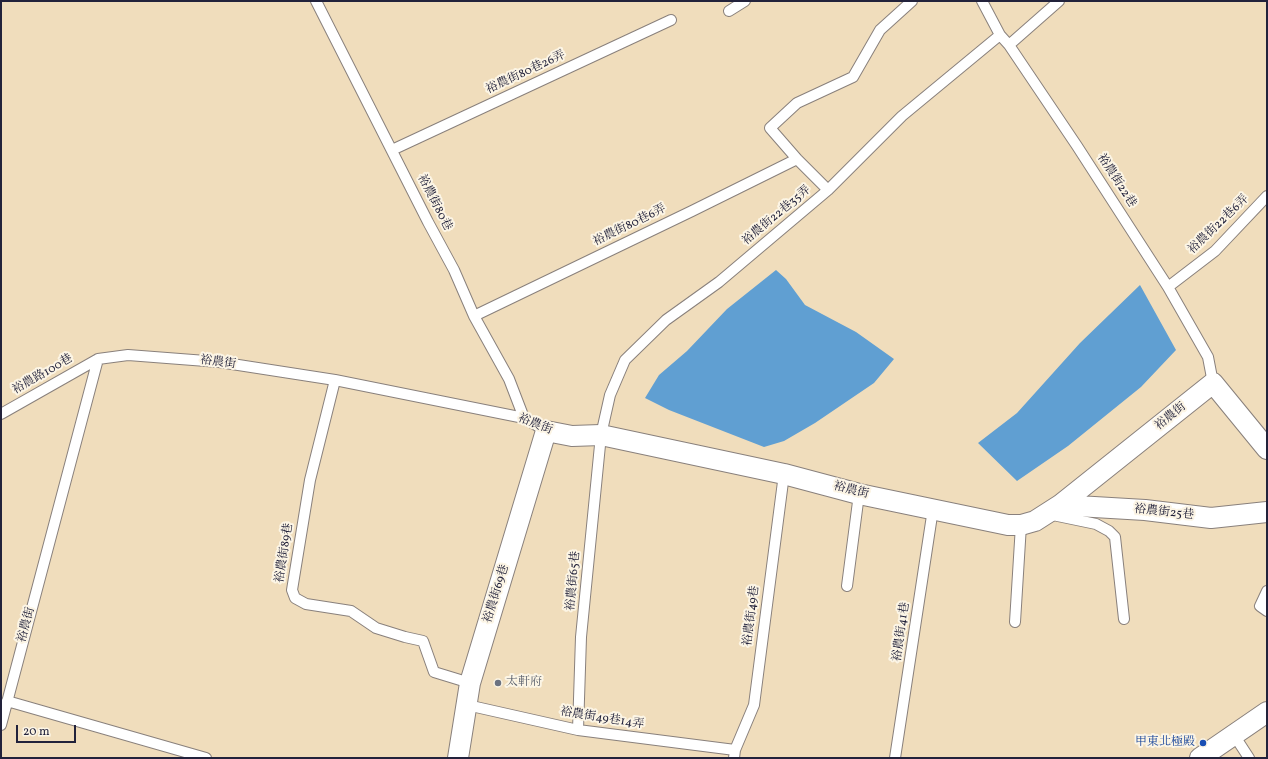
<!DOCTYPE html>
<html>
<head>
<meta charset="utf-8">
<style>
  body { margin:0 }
  #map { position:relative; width:1268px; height:759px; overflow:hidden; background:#f0ddbc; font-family:Vollkorn,serif }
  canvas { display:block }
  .frame { position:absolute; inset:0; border:2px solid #22223b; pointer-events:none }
  .scale { position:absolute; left:16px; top:725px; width:60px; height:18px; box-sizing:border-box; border:2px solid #22223b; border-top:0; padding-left:5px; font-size:12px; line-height:14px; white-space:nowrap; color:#22223b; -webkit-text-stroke:3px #fcf5e5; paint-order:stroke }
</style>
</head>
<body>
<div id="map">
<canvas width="1268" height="759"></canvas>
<div class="frame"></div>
<div class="scale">20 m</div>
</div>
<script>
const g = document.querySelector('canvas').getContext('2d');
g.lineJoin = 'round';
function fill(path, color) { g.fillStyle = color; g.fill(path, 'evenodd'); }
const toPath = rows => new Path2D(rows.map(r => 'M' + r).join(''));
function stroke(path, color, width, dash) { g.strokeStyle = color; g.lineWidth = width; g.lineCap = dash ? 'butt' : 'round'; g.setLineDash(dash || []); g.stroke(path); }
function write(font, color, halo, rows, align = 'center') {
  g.font = font + ' Vollkorn,"Noto Serif TC",serif'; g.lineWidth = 4; g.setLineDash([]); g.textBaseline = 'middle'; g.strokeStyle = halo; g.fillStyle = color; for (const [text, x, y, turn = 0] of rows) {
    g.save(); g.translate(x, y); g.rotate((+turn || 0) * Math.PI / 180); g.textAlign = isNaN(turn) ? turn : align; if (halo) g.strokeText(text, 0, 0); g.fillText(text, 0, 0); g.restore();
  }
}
const water = toPath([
  [776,270,786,279,805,305,856,332,894,359,874,383,815,423,784,441,764,447,669,410,645,398,659,375,687,351,727,309],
  [1140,285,1176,350,1141,387,1068,446,1017,481,978,443,1017,413,1080,343]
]);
const lane = toPath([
  [316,1,428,222,454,270,474,316,509,379,524,418],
  [982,1,1000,35,1009,45,1077,146,1168,287,1208,357,1213,383],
  [729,11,745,1],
  [1009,45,1059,1],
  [392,150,671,20],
  [828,190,797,159,770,128,797,103,853,77,880,30,912,1],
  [1168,287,1215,251,1267,196],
  [474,316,692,211,797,159],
  [335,380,310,480,292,590,295,598,306,604,351,611,376,628,405,637,423,641,434,672,470,683],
  [1,414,98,359],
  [1048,514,1096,524,1109,531,1115,537,1124,619],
  [847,586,859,494],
  [1267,591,1260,606,1267,611],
  [1015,622,1021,525],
  [7,701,206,758],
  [467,705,578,730,735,750],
  [1,725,98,359,128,355,219,362,335,380,524,418,546,431],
  [578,730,581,637,601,435,610,395,625,360,666,320,719,282,828,190,902,116,1000,35],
  [1234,735,1249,758],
  [734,758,735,750,754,705,784,474],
  [895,758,933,509]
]);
const street = toPath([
  [1060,505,1145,510,1211,518,1267,512],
  [458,758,470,683,546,431,572,436,601,435,784,474,859,494,1008,525,1021,525,1035,521,1060,505,1213,383,1267,449],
  [1200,758,1267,712]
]);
const markers = [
  [498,683,4,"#6b7280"],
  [1203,743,4,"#1a4fb4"]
];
const streetNames = [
  ["裕農街80巷26弄",526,73,-25],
  ["裕農街22巷",1116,181,57],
  ["裕農街80巷",434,203,63],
  ["裕農街22巷35弄",777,216,-40],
  ["裕農街22巷6弄",1219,225,-44],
  ["裕農街80巷6弄",630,226,-26],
  ["裕農街",218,363,7],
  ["裕農路100巷",43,375,-30],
  ["裕農街",1171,417,-39],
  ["裕農街",535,425,21],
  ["裕農街",851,491,14],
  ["裕農街25巷",1164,513,6],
  ["裕農街89巷",285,553,-81],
  ["裕農街65巷",574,581,-85],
  ["裕農街69巷",497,594,-73],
  ["裕農街49巷",752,616,-83],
  ["裕農街",27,625,-75],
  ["裕農街41巷",902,632,-82],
  ["裕農街49巷14弄",602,719,9]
];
const worshipNames = [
  ["太軒府",506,683]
];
const transitNames = [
  ["甲東北極殿",1195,743]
];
fill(water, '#609fd2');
stroke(lane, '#89807c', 12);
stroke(street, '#89807c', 22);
stroke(lane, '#fff', 10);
stroke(street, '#fff', 20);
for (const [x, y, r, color] of markers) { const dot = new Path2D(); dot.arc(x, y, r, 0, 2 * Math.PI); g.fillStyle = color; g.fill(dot); stroke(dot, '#fcf5e5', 1.5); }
write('12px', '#22223b', '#fcf5e5', streetNames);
write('12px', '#5b616d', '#fcf5e5', worshipNames, 'left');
write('12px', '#164399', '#fcf5e5', transitNames, 'right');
</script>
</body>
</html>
